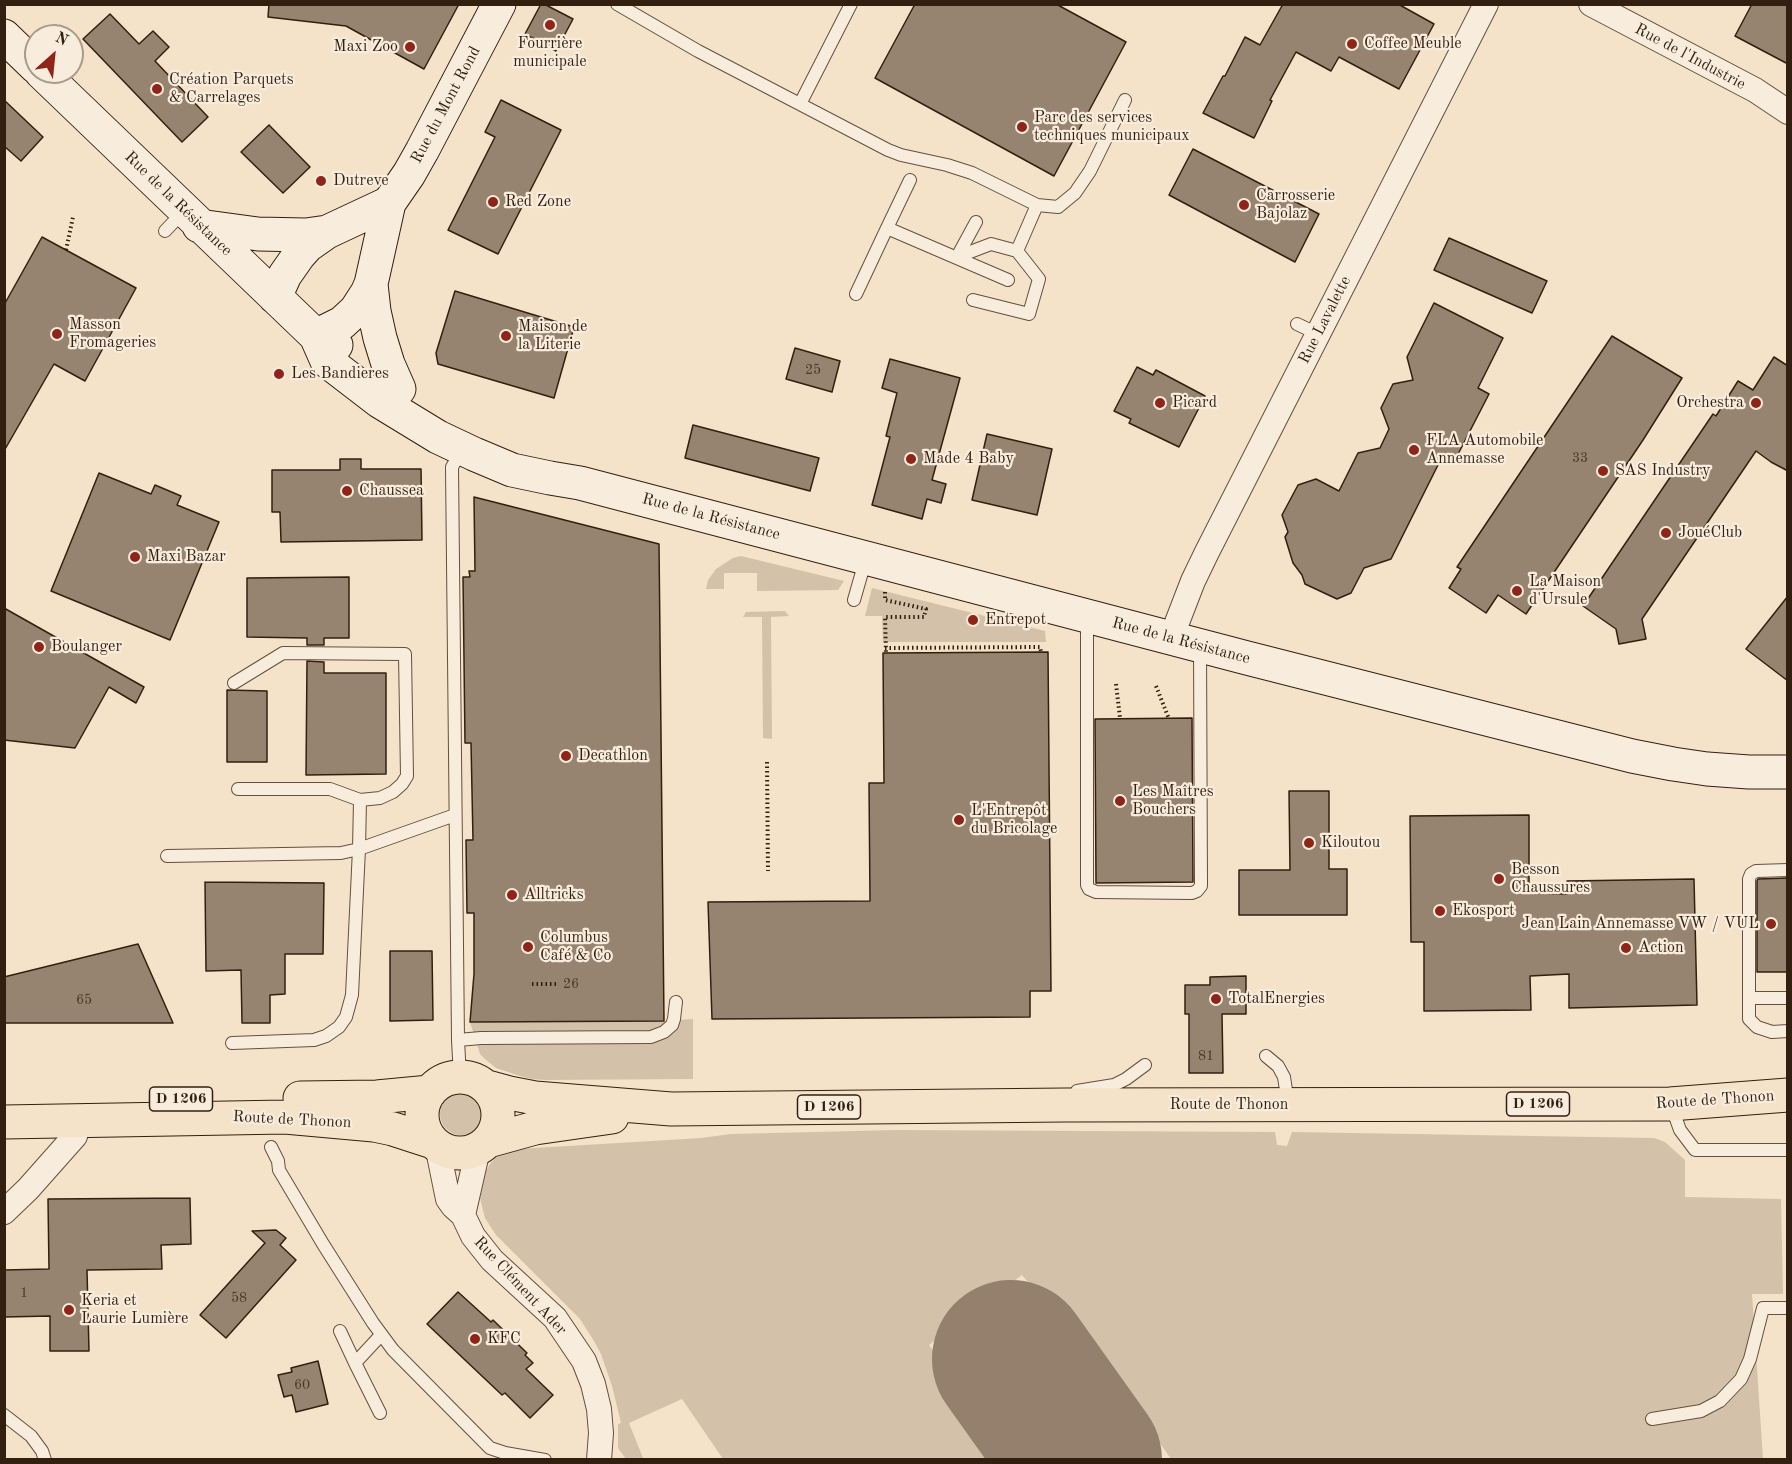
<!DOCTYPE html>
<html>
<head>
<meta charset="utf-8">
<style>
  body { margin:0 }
  #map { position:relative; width:1792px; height:1464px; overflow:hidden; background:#f4e2c9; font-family:"Old Standard TT",serif }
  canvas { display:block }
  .frame { position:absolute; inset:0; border:6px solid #331f10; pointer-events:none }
  .north { position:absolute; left:24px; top:24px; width:60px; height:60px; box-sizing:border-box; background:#f8ecdc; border:2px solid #a99a8a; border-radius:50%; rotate:27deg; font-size:16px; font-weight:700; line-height:24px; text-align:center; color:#331f10 }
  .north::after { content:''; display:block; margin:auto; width:21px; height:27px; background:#8f2418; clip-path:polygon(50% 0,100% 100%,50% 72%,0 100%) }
</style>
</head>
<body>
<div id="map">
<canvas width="1792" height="1464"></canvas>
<div class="frame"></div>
<div class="north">N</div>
</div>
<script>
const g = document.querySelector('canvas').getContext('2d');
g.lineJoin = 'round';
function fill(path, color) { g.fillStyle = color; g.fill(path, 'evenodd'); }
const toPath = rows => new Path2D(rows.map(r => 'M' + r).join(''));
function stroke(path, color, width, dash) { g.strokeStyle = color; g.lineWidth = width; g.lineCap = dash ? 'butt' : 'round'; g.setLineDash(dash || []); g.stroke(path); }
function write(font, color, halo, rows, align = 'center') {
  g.font = font + ' "Old Standard TT",serif'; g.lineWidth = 4.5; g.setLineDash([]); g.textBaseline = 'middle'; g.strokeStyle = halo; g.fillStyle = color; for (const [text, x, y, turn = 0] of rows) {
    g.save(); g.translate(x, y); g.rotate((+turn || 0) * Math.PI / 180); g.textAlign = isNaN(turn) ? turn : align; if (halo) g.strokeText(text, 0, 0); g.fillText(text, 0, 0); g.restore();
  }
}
const green = toPath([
  [741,556,745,557,844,581,838,590,757,591,757,573,724,573,724,589,706,589,708,580,716,569,733,558],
  [872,588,1045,631,1046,642,883,642,882,616,865,616],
  [785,611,789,616,771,617,772,739,763,738,762,617,743,617,746,612],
  [693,1019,693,1079,545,1080,532,1079,520,1076,496,1068,485,1059,480,1054,470,1022,664,1021],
  '440 1114a21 21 0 1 1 42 0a21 21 0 1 1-42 0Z',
  [896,1130,1275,1132,1277,1145,1287,1146,1292,1132,1654,1138,1665,1142,1685,1160,1685,1197,1781,1199,1783,1294,1752,1294,1763,1459,1171,1459,1128,1398,1116,1402,1111,1380,1097,1349,1054,1293,1043,1300,1022,1275,929,1345,945,1365,937,1371,1000,1459,723,1459,682,1399,629,1423,643,1458,643,1459,626,1459,618,1448,618,1424,621,1423,612,1386,601,1354,594,1341,580,1319,496,1235,485,1218,480,1198,486,1171,490,1164,496,1157,518,1149,701,1138,731,1134]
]);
const runway = toPath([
  [1011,1359,1083,1460]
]);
const building = toPath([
  [269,4,459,4,424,69,346,26,268,17,269,4],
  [541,4,544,4,573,19,556,51,525,34,541,4],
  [915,4,1056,4,1126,42,1054,176,875,78,915,4],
  [1283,4,1398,4,1434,24,1399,89,1339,57,1331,71,1296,52,1270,100,1272,101,1254,138,1203,113,1223,76,1225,76,1245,37,1260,45,1283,4],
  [1752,4,1788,4,1788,64,1735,36,1752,4],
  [110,14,139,44,153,31,169,47,155,61,208,117,182,142,83,39,110,14],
  [4,100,43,137,21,161,4,146,4,100],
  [501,100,561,130,498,254,448,230,495,137,485,132,501,100],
  [269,125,310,167,283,193,241,152,269,125],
  [1193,149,1319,214,1295,262,1169,195,1193,149],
  [42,237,136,288,85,381,54,364,4,451,4,305,42,237],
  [1449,238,1547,281,1532,313,1434,270,1449,238],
  [455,291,574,327,554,398,438,364,436,353,455,291],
  [1434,303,1503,338,1478,388,1489,394,1454,462,1442,457,1391,559,1364,568,1351,593,1337,599,1305,584,1302,575,1293,563,1285,537,1288,532,1282,515,1298,485,1316,479,1339,491,1358,453,1380,448,1389,429,1381,408,1393,384,1413,380,1407,357,1434,303],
  [1612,336,1682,378,1643,440,1526,614,1498,595,1486,613,1449,588,1461,569,1457,567,1612,336],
  [795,348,840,361,832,392,786,379,795,348],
  [1774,357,1788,366,1788,471,1771,462,1756,451,1642,619,1646,639,1619,644,1616,629,1583,606,1713,414,1716,416,1738,381,1753,390,1774,357],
  [890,359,960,378,932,480,946,484,941,503,927,499,922,519,872,505,890,437,886,436,897,393,882,388,890,359],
  [1137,367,1153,375,1156,370,1205,396,1179,447,1129,423,1131,419,1114,411,1137,367],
  [693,425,819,458,810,491,685,458,693,425],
  [987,434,1052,449,1037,515,972,500,987,434],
  [340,459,361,459,361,469,421,469,422,540,281,542,280,512,272,512,272,470,340,470,340,459],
  [99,473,151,494,155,485,181,496,177,505,219,522,170,640,51,591,99,473],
  [474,497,659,544,664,1021,470,1022,474,974,474,913,467,913,466,840,473,840,471,743,465,743,463,577,470,577,469,571,475,571,474,497],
  [349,577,349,638,324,638,324,645,307,645,307,638,247,637,247,578,349,577],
  [1788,596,1788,681,1746,649,1788,596],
  [4,608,144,687,136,703,109,687,75,748,4,740,4,608],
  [1048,652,1051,991,1030,991,1030,1017,712,1019,708,902,870,901,869,783,884,783,883,653,1048,652],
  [307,661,324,662,324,673,386,673,386,774,306,775,307,661],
  [227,690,267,691,267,762,227,762,227,690],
  [1192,718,1193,882,1096,883,1095,719,1192,718],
  [1289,791,1329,791,1329,869,1347,869,1347,915,1239,915,1239,870,1290,870,1289,791],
  [1529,815,1529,893,1567,894,1567,881,1694,879,1697,1005,1569,1008,1569,974,1530,976,1531,1010,1424,1011,1424,942,1411,942,1410,816,1529,815],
  [1788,878,1788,972,1757,972,1757,881,1758,879,1788,878],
  [205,882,324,883,323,954,285,954,285,994,270,995,270,1023,242,1023,241,970,206,971,205,882],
  [138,944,173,1023,4,1023,4,977,138,944],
  [390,951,432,951,433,1020,390,1021,390,951],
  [1246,976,1246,1014,1222,1014,1223,1073,1189,1073,1189,1014,1185,1014,1185,985,1210,985,1210,977,1246,976],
  [190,1198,191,1244,161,1245,162,1269,87,1270,89,1351,50,1351,50,1316,4,1317,4,1270,49,1269,48,1199,190,1198],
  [276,1230,286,1238,280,1245,296,1260,226,1338,200,1315,265,1243,252,1231,276,1230],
  [458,1292,491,1322,493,1320,527,1353,525,1355,533,1363,526,1369,553,1395,530,1418,505,1393,502,1395,427,1324,458,1292],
  [318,1361,328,1404,296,1412,292,1395,284,1397,278,1375,292,1372,291,1368,318,1361]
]);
const path = toPath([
  [66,250,73,217],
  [885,592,885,600,926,609,924,617,885,617,886,653],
  [885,648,1040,647,1041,652],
  [1116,684,1120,718],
  [1156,686,1169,719],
  [767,762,768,871],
  [532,984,556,984]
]);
const lane = toPath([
  [617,4,698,51,888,150,901,155,947,165,972,173,1037,205,1058,207,1075,193,1090,171,1125,100],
  [800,104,851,4],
  [910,180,887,228,1008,280],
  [976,222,957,257,991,244,1017,251,1037,205],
  [165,231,184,211],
  [856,294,887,228],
  [973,300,1029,314,1039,279,1017,251],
  [1297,324,1318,334],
  [854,600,866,558],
  [1087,617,1087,885,1089,889,1096,892,1192,893,1197,891,1201,886,1200,646],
  [234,683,283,653,405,654,407,776,402,784,393,792,380,798,360,800],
  [167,856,341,853,359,849,455,815],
  [1788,870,1756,871,1751,874,1749,879,1749,996,1754,998,1788,998],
  [1749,996,1749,1019,1757,1027,1772,1032,1788,1031],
  [458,1040,481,1038,651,1037,664,1032,672,1025,674,1019,676,1002],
  [232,1043,314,1040,326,1036,339,1027,346,1017,352,995,359,849,360,800,330,789,238,789],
  [1266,1056,1278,1066,1284,1077,1288,1103],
  [460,1077,458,1040,452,467,462,450],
  [1077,1091,1114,1085,1126,1079,1145,1065],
  [1671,1105,1680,1130,1695,1150,1788,1150],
  [271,1147,278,1161,279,1170,323,1244,373,1323,393,1350,490,1448,505,1453,545,1460],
  [340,1331,355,1363,381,1335],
  [355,1363,380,1413],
  [4,1415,31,1436,42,1451,45,1460],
  [1652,1419,1701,1411,1720,1401,1741,1379,1750,1359,1763,1308,1788,1308]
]);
const street = toPath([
  [1591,4,1755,90,1788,112],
  [1171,638,1193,581,1207,552,1486,4],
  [437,1145,448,1199,453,1206,463,1215,473,1236,492,1260,555,1318,584,1361,593,1384,599,1409,601,1433,599,1460],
  [4,1212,28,1189,75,1136,79,1120],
  [463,1215,478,1149]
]);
const secondary = toPath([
  [4,36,36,67],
  [41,72,316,336,336,345],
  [199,226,258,234,306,235,327,232,389,203],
  [371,284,374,311,380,338,388,364,399,389],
  [275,297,285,275,299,255,307,246,327,232],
  [316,336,327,361,379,401,438,437,474,454,512,470,550,478,580,483,1247,658,1632,756,1673,764,1707,769,1749,772,1788,772],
  [316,336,342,323,356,310,367,293,371,284,389,203,409,174,422,151,499,4]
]);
const primary = toPath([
  '422 1115a38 38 0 1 1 76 0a38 38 0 1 1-76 0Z',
  [487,1087,509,1093,535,1098,671,1109,1065,1105,1670,1104,1788,1095],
  [300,1098,377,1097,430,1092],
  [4,1122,285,1117,374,1125,393,1129,433,1142],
  [488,1141,535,1128,612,1117]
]);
const markers = [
  [550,25,6,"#8f2418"],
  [1352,44,6,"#8f2418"],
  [410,47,6,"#8f2418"],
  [157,89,6,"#8f2418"],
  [1022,127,6,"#8f2418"],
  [321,181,6,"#8f2418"],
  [493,202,6,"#8f2418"],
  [1244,205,6,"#8f2418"],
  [57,334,6,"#8f2418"],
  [506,336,6,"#8f2418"],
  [279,374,6,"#8f2418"],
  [1160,403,6,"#8f2418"],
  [1756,403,6,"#8f2418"],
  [1414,450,6,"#8f2418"],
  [911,459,6,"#8f2418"],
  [1603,471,6,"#8f2418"],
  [347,491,6,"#8f2418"],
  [1666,533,6,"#8f2418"],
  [135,557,6,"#8f2418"],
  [1517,591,6,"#8f2418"],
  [973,620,6,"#8f2418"],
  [39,647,6,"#8f2418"],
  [566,756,6,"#8f2418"],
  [1120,801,6,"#8f2418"],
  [959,820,6,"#8f2418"],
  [1309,843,6,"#8f2418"],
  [1499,879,6,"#8f2418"],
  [512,895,6,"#8f2418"],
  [1440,911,6,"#8f2418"],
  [1771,924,6,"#8f2418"],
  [528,947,6,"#8f2418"],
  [1626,948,6,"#8f2418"],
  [1216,999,6,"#8f2418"],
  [69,1310,6,"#8f2418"],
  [475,1339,6,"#8f2418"]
];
const numberNames = [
  ["25",813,370],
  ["33",1580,458],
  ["26",571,984],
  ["65",84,1000],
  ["81",1206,1056],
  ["1",24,1293],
  ["58",239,1298],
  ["60",302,1385]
];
const shields = [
  [181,1099,63],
  [1538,1104,63],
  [829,1107,63]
];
const shieldNames = [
  ["D 1206",181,1099],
  ["D 1206",1538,1104],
  ["D 1206",829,1107]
];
const poiNames = [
  ["Fourrière",550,44,"center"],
  ["municipale",550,62,"center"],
  ["Coffee Meuble",1364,44],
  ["Maxi Zoo",398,47,"right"],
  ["Création Parquets",169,80],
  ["& Carrelages",169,98],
  ["Parc des services",1034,118],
  ["techniques municipaux",1034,136],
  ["Dutreve",333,181],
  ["Carrosserie",1256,196],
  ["Bajolaz",1256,214],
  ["Red Zone",505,202],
  ["Masson",69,325],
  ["Fromageries",69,343],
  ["Maison de",518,327],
  ["la Literie",518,345],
  ["Les Bandieres",291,374],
  ["Picard",1172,403],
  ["Orchestra",1744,403,"right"],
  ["FLA Automobile",1426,441],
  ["Annemasse",1426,459],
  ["Made 4 Baby",923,459],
  ["SAS Industry",1615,471],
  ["Chaussea",359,491],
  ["JouéClub",1678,533],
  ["Maxi Bazar",147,557],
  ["La Maison",1529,582],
  ["d'Ursule",1529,600],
  ["Entrepot",985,620],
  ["Boulanger",51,647],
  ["Decathlon",578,756],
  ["Les Maîtres",1132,792],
  ["Bouchers",1132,810],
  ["L'Entrepôt",971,811],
  ["du Bricolage",971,829],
  ["Kiloutou",1321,843],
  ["Besson",1511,870],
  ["Chaussures",1511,888],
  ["Alltricks",524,895],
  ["Ekosport",1452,911],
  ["Jean Lain Annemasse VW / VUL",1759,924,"right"],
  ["Columbus",540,938],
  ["Café & Co",540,956],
  ["Action",1638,948],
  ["TotalEnergies",1228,999],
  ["Keria et",81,1301],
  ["Laurie Lumière",81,1319],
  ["KFC",487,1339]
];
const streetNames = [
  ["Rue de l'Industrie",1690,57,28],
  ["Rue du Mont Rond",446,105,-62],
  ["Rue de la Résistance",178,204,44],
  ["Rue Lavalette",1325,320,-63],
  ["Rue de la Résistance",711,517,15],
  ["Rue de la Résistance",1181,641,15],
  ["Route de Thonon",1715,1100,-4],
  ["Route de Thonon",1229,1105],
  ["Route de Thonon",292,1120,3],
  ["Rue Clément Ader",520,1286,47]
];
fill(green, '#d3c1aa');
stroke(runway, '#94806c', 158);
fill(building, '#978470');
stroke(building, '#331f10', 1.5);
stroke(lane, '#63503e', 14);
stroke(street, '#63503e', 26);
stroke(secondary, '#331f10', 35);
stroke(primary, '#331f10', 35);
stroke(path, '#331f10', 4, [1.5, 3]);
stroke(lane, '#f8ecdc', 12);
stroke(street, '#f8ecdc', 24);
stroke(secondary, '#f8ecdc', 33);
stroke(primary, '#f4e2c9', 33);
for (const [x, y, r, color] of markers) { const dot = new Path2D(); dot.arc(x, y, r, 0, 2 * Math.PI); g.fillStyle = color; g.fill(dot); stroke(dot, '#f8ecdc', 2); }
write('14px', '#4c3828', null, numberNames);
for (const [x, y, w] of shields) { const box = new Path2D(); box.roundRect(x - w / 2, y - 12, w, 24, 4.5); g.fillStyle = '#f8ecdc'; g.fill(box); stroke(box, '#331f10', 1.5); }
write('bold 15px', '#331f10', null, shieldNames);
write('16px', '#331f10', '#f8ecdc', poiNames, 'left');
write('16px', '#331f10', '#f8ecdc', streetNames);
</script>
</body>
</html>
